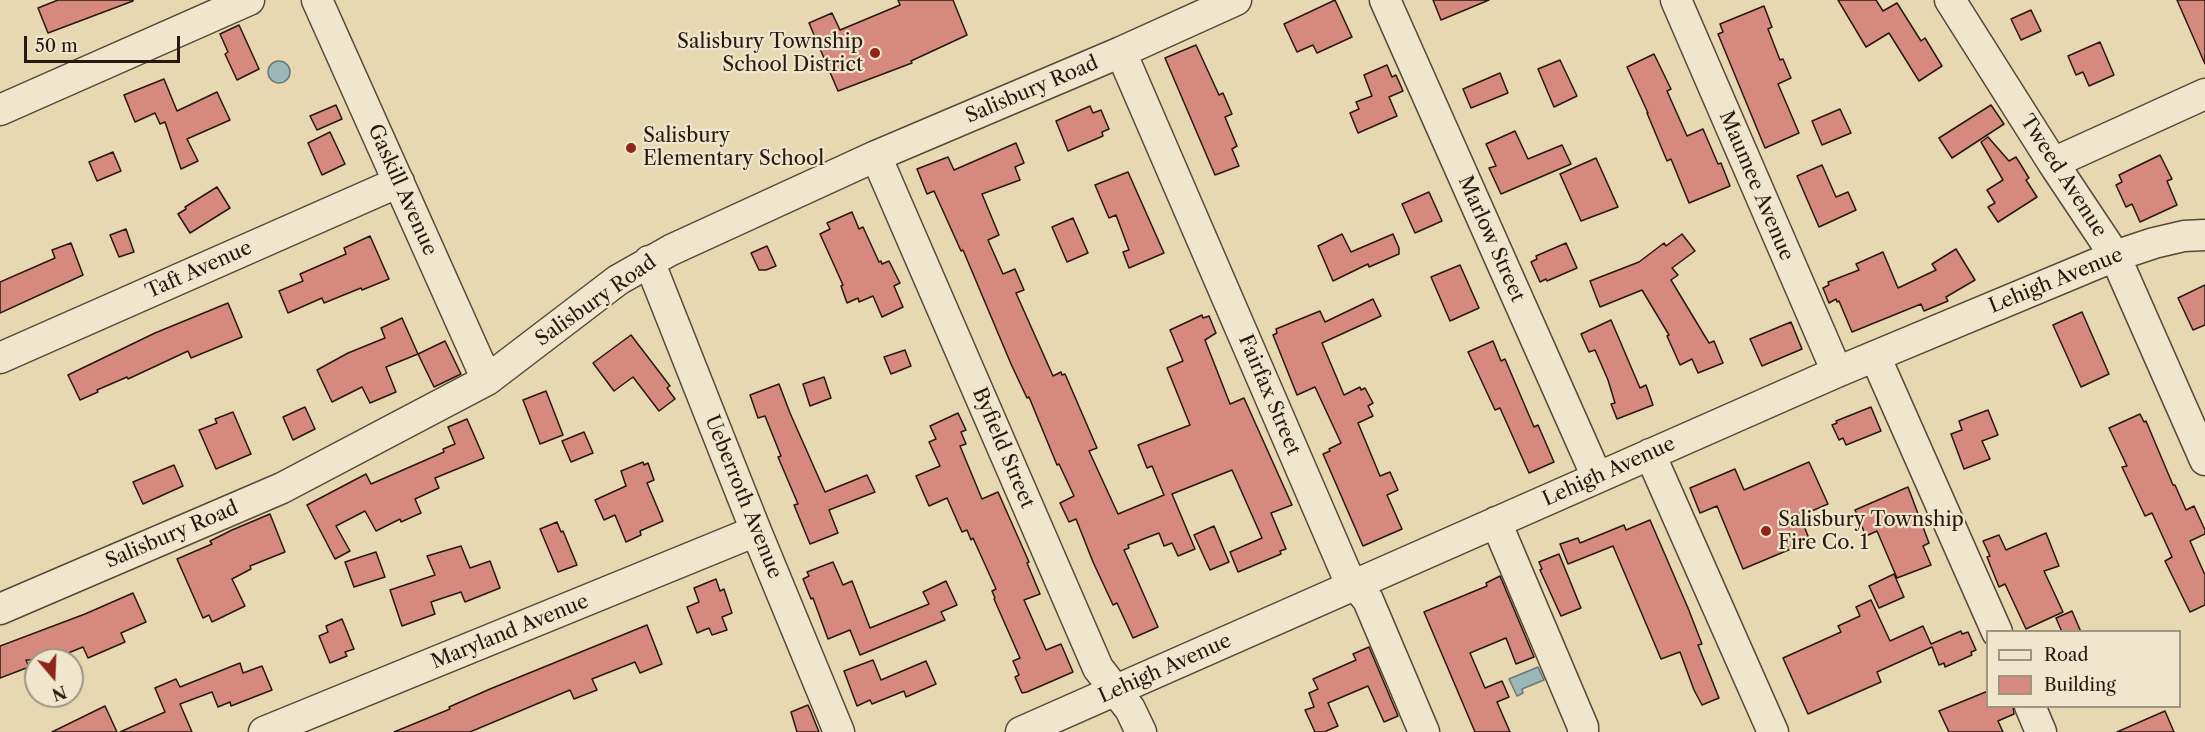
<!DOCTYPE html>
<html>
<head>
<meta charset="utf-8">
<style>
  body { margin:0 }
  #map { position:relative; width:2205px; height:732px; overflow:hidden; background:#e7d8b2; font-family:"Libre Caslon Text",serif }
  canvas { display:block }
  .legend { position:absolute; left:1986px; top:630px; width:195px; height:78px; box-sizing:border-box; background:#efe6cd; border:2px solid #9f9481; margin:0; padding:8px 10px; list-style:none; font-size:18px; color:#281810 }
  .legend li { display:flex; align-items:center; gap:12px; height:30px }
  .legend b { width:30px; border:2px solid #9f9481 }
  .north { position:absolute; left:24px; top:648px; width:60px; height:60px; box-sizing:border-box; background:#efe6cd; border:2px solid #9f9481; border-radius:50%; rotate:161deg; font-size:16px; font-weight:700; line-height:24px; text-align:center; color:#281810 }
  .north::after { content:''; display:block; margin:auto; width:21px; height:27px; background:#8f2418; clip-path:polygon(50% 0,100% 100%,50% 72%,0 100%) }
  .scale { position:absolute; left:24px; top:36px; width:156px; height:27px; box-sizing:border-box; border:3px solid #281810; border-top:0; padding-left:8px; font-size:18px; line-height:21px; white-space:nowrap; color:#281810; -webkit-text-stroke:4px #efe6cd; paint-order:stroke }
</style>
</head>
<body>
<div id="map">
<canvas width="2205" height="732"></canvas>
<ul class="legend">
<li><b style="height:8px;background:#efe6cd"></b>Road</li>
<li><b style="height:16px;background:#d6897f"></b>Building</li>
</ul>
<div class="north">N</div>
<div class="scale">50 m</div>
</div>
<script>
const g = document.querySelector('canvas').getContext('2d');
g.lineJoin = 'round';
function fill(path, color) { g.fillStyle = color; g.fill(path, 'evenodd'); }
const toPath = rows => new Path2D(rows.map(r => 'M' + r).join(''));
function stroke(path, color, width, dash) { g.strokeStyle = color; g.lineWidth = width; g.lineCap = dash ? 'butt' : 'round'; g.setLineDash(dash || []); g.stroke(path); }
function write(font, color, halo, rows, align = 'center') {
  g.font = font + ' "Libre Caslon Text",serif'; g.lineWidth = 4.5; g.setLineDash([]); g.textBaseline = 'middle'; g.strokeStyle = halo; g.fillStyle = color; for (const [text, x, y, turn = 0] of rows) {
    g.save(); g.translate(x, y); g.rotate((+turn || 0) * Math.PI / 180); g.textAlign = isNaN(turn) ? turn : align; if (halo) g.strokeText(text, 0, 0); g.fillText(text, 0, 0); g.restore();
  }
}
const water = toPath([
  '268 72a11 11 0 1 1 22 0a11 11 0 1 1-22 0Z',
  [1538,667,1544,680,1522,689,1523,693,1517,696,1509,679,1538,667]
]);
const building = toPath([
  [58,0,133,0,133,1,48,33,38,8,58,0],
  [898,0,953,0,967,35,911,61,912,63,838,91,809,23,832,13,840,30,900,5,898,0],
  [1335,0,1352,37,1317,53,1313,45,1297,52,1284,24,1335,0],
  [1433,0,1489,0,1441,20,1433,0],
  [1838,0,1876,0,1883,11,1897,3,1921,41,1925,38,1942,66,1919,81,1889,33,1866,47,1838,0],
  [2177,0,2205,0,2205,64,2177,0],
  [1764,6,1772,27,1768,29,1780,60,1783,59,1791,78,1778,84,1799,133,1765,148,1718,34,1723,32,1720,24,1764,6],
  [2031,10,2041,31,2021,40,2011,19,2031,10],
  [239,25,259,69,237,80,225,54,228,52,220,34,239,25],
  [2100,42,2114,75,2089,86,2083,72,2076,75,2068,56,2100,42],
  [1196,45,1219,95,1223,93,1232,114,1225,117,1237,146,1232,149,1239,166,1215,175,1165,58,1196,45],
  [1654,54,1671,89,1667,91,1687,136,1703,129,1718,164,1721,163,1730,186,1689,203,1671,159,1667,161,1647,113,1648,113,1627,67,1654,54],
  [1560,60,1577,96,1554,107,1538,69,1560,60],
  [1387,65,1392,77,1396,75,1403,91,1389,97,1397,116,1358,133,1350,113,1359,109,1356,102,1372,96,1364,75,1387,65],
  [1500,73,1508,93,1471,108,1463,89,1500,73],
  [164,79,177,111,217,92,230,120,187,139,198,161,181,169,165,122,160,124,155,113,135,122,124,95,164,79],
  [336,105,342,119,317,130,310,116,336,105],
  [1991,105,2004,124,1952,158,1939,138,1991,105],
  [1090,106,1093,113,1101,110,1109,129,1102,132,1103,136,1068,151,1056,121,1090,106],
  [1840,109,1851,133,1822,145,1812,121,1840,109],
  [1515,131,1528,159,1562,145,1571,164,1501,194,1489,168,1496,166,1486,144,1515,131],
  [330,132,345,164,322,175,308,143,330,132],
  [1988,137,2009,161,2016,157,2029,178,2026,180,2037,197,1998,222,1988,207,1995,203,1987,190,2003,180,1981,142,1988,137],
  [1016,143,1024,163,1015,167,1020,180,982,194,999,235,988,240,1003,274,1015,269,1024,290,1016,293,1053,376,1061,372,1062,375,1065,374,1097,448,1089,451,1118,514,1164,495,1152,466,1147,468,1138,445,1190,425,1167,368,1183,361,1170,330,1202,315,1203,318,1209,316,1216,333,1205,340,1230,404,1244,398,1292,505,1271,513,1286,549,1280,551,1281,554,1238,572,1230,552,1262,538,1232,470,1172,494,1195,549,1178,556,1172,543,1164,546,1159,533,1128,545,1129,548,1124,550,1158,627,1133,638,1117,603,1113,605,1093,562,1076,519,1069,522,1060,503,1074,496,1059,464,1057,465,1029,397,1027,398,1011,364,963,250,961,251,934,191,927,194,917,169,948,157,954,170,1016,143],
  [113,152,121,171,97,181,89,162,113,152],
  [2160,155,2172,179,2167,181,2177,205,2140,222,2132,204,2126,207,2116,185,2122,182,2119,175,2160,155],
  [1596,158,1618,207,1581,221,1560,174,1596,158],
  [1822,165,1836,197,1848,192,1856,210,1819,227,1797,176,1822,165],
  [1128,172,1164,253,1129,268,1123,252,1129,250,1116,215,1109,218,1095,185,1128,172],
  [217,187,230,208,190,233,178,214,186,209,185,207,217,187],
  [1429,192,1442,221,1415,233,1402,204,1429,192],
  [852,212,859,229,863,227,879,262,881,261,882,264,889,261,900,283,894,286,903,307,882,317,873,296,859,302,858,298,847,303,841,286,843,285,820,234,830,229,827,223,852,212],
  [1073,218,1088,253,1067,262,1052,227,1073,218],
  [126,229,134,252,119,257,110,235,126,229],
  [1342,234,1351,252,1393,234,1399,248,1399,254,1369,267,1368,264,1333,281,1318,246,1342,234],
  [1682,234,1695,251,1672,268,1678,275,1671,280,1709,343,1714,341,1723,363,1698,373,1692,359,1680,365,1667,336,1669,335,1642,290,1600,307,1590,281,1639,262,1664,243,1666,246,1682,234],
  [370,236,389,279,362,290,361,288,324,303,322,298,288,313,279,291,303,281,300,274,346,254,344,248,370,236],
  [71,243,83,275,0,313,0,282,55,258,52,250,71,243],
  [1566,243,1577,268,1547,281,1546,279,1540,282,1531,262,1537,259,1536,256,1566,243],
  [767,246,776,266,766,270,759,270,751,253,767,246],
  [1956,249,1975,280,1946,297,1948,301,1924,311,1921,304,1852,332,1839,301,1837,302,1836,299,1829,303,1823,288,1829,285,1828,282,1859,270,1856,264,1883,252,1898,288,1936,270,1932,264,1956,249],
  [1460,265,1479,308,1450,321,1431,277,1460,265],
  [2205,285,2205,325,2193,330,2178,298,2205,285],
  [1373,299,1381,316,1322,343,1344,395,1360,387,1361,390,1365,388,1373,403,1368,406,1373,416,1358,423,1380,476,1390,472,1398,490,1387,495,1402,529,1363,546,1323,454,1330,451,1329,449,1341,443,1315,387,1297,395,1273,335,1277,333,1276,329,1320,311,1325,322,1373,299],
  [228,303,242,337,191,358,188,351,128,379,127,377,97,390,98,392,80,400,68,375,155,333,228,303],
  [2082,312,2109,374,2081,387,2053,325,2082,312],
  [402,318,418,354,445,341,461,374,434,387,418,354,386,367,396,392,370,403,362,387,332,402,317,370,348,353,385,338,381,328,402,318],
  [1611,320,1640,388,1646,385,1653,405,1617,419,1611,404,1615,403,1608,380,1595,350,1589,352,1581,334,1611,320],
  [1791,322,1802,349,1762,366,1750,339,1791,322],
  [631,335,670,386,667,388,675,399,659,411,633,377,614,391,593,363,631,335],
  [1493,341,1501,361,1505,359,1534,427,1538,425,1554,462,1529,473,1500,408,1495,410,1468,352,1493,341],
  [905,350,911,366,891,374,884,357,905,350],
  [824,377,831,398,810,406,803,384,824,377],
  [779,384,790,413,825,492,867,475,875,492,829,510,838,533,810,544,794,505,798,504,778,457,781,456,765,416,758,418,750,395,779,384],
  [546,391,563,435,540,444,523,400,546,391],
  [305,407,315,429,293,440,283,417,305,407],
  [1871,407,1881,431,1846,445,1843,438,1839,440,1832,425,1837,423,1836,421,1871,407],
  [1988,410,1998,435,1982,441,1990,459,1964,469,1951,434,1962,430,1959,421,1988,410],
  [233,412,251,454,216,469,199,430,217,423,215,419,233,412],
  [958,413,966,430,961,432,966,444,960,446,982,499,998,492,1029,562,1027,563,1040,594,1024,600,1046,650,1061,644,1073,672,1027,692,1022,693,1015,677,1019,675,1013,661,1020,658,994,599,995,598,992,591,996,589,973,538,971,540,967,530,962,532,947,498,929,506,916,476,940,466,929,442,936,439,930,426,958,413],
  [2140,414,2144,422,2146,421,2173,485,2175,485,2186,510,2194,506,2205,530,2205,534,2190,541,2205,575,2205,605,2190,612,2165,561,2172,557,2152,513,2145,516,2122,467,2127,466,2109,428,2140,414],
  [467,419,484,458,435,478,439,488,415,499,421,513,401,522,400,519,376,531,365,511,336,526,350,551,335,559,307,505,366,474,371,484,444,452,443,449,455,444,448,427,467,419],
  [584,432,593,453,571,462,562,441,584,432],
  [643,462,644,465,648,463,654,480,647,483,663,521,640,531,641,535,626,542,615,515,604,520,595,500,626,486,621,471,643,462],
  [1809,462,1828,504,1800,516,1810,541,1743,569,1717,506,1700,513,1690,488,1735,469,1744,490,1809,462],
  [174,465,183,486,143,504,133,482,174,465],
  [1908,487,1929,543,1923,546,1931,565,1897,578,1877,531,1866,536,1855,510,1908,487],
  [270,514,285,552,250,566,251,569,232,579,245,606,212,622,209,615,203,618,177,559,212,544,210,541,232,530,270,514],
  [1650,520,1688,608,1702,644,1698,645,1719,698,1702,705,1694,690,1680,652,1661,659,1613,546,1568,564,1560,544,1578,538,1580,543,1624,525,1626,530,1650,520],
  [557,522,561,532,563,531,577,565,558,572,540,529,557,522],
  [1214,526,1229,562,1210,570,1194,535,1214,526],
  [2046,533,2059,566,2044,571,2063,612,2026,629,2005,584,1999,587,1987,557,1990,556,1983,541,1999,535,2006,550,2046,533],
  [461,546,470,568,490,561,500,588,465,602,461,592,431,602,435,614,402,626,390,590,435,575,427,556,461,546],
  [376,552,385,577,354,587,345,562,376,552],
  [1559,554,1581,608,1561,616,1540,570,1542,569,1539,562,1559,554],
  [833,562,843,585,852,581,870,628,929,604,923,592,946,581,957,605,941,612,945,620,860,655,850,630,828,639,813,598,811,599,803,579,809,576,807,572,833,562],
  [1894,574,1904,597,1879,608,1869,586,1894,574],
  [1500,576,1534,657,1516,664,1506,638,1470,653,1485,688,1502,681,1509,697,1497,702,1510,732,1475,732,1424,612,1487,586,1486,583,1500,576],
  [716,579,720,591,724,589,732,613,722,617,727,630,712,635,709,628,697,633,687,607,699,602,694,588,716,579],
  [133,593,146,622,121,633,125,642,88,658,83,647,51,660,26,660,29,667,0,678,0,646,85,614,133,593],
  [1871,600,1890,641,1923,626,1931,644,1961,631,1962,634,1968,632,1976,650,1971,652,1972,655,1945,667,1944,663,1939,665,1932,647,1877,672,1881,682,1808,714,1783,658,1841,632,1838,626,1860,616,1856,607,1871,600],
  [2072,611,2081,632,2062,632,2056,618,2072,611],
  [342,619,354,649,345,652,347,656,330,663,319,636,328,632,326,626,342,619],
  [647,625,662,664,640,673,635,662,592,679,597,690,574,699,570,690,470,732,394,732,450,709,449,707,490,689,647,625],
  [1369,647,1398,716,1384,722,1368,686,1328,703,1338,726,1324,732,1315,732,1305,710,1314,707,1309,693,1318,689,1313,679,1356,660,1353,654,1369,647],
  [873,660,881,680,926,661,936,684,906,697,904,691,872,704,870,700,857,706,844,671,873,660],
  [240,663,243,673,262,666,272,690,231,706,230,702,218,707,212,692,180,704,192,732,120,732,165,712,155,688,176,679,180,687,240,663],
  [1988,691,1988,706,2013,706,2014,714,1998,721,2003,732,1949,732,1939,711,1988,691],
  [808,705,811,712,819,732,797,732,791,712,808,705],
  [105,706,117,732,52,732,105,706],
  [2165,711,2174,732,2117,732,2165,711]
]);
const minor = toPath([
  [317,0,487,380],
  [1385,0,1597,477],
  [1676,0,1837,372],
  [1950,0,2053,163,2115,256,2205,460],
  [1121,52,1346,573,1368,600,1424,732],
  [0,110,249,0],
  [876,156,1098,668,1130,709,1141,732],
  [2053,163,2205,94],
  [649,261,756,531,839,732],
  [1875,356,1997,632],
  [0,358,399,182],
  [1650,454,1773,732],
  [1496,522,1583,727,1583,732],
  [0,609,282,488,487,380,618,280,671,250,876,156,1121,52,1236,0],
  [2030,706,2041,732],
  [264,732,756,531],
  [1021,732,1837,372,2115,256,2154,243,2184,236,2205,235]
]);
const markers = [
  [875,53,6,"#8f2418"],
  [631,148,6,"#8f2418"],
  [1766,531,6,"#8f2418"]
];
const poiNames = [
  ["Salisbury Township",863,42,"right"],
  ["School District",863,65,"right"],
  ["Salisbury",643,136],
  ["Elementary School",643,159],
  ["Salisbury Township",1778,520],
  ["Fire Co. 1",1778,543]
];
const streetNames = [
  ["Salisbury Road",1032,90,-23],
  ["Tweed Avenue",2063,176,57],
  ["Maumee Avenue",1756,186,67],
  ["Gaskill Avenue",402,190,66],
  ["Marlow Street",1491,239,66],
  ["Taft Avenue",199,270,-24],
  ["Lehigh Avenue",2056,281,-22],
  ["Salisbury Road",596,301,-35],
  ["Fairfax Street",1269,395,67],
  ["Byfield Street",1003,448,67],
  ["Lehigh Avenue",1609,472,-24],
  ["Ueberroth Avenue",743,497,68],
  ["Salisbury Road",172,535,-23],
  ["Maryland Avenue",510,632,-22],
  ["Lehigh Avenue",1165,669,-24]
];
fill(water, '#9bb7b7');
stroke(water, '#6d7774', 1.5);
fill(building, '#d6897f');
stroke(building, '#281810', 1.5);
stroke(minor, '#584838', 33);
stroke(minor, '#efe6cd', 30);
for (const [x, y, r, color] of markers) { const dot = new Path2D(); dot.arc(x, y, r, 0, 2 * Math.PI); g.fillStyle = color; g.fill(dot); stroke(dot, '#efe6cd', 2); }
write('20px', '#281810', '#efe6cd', poiNames, 'left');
write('20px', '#281810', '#efe6cd', streetNames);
</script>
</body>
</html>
